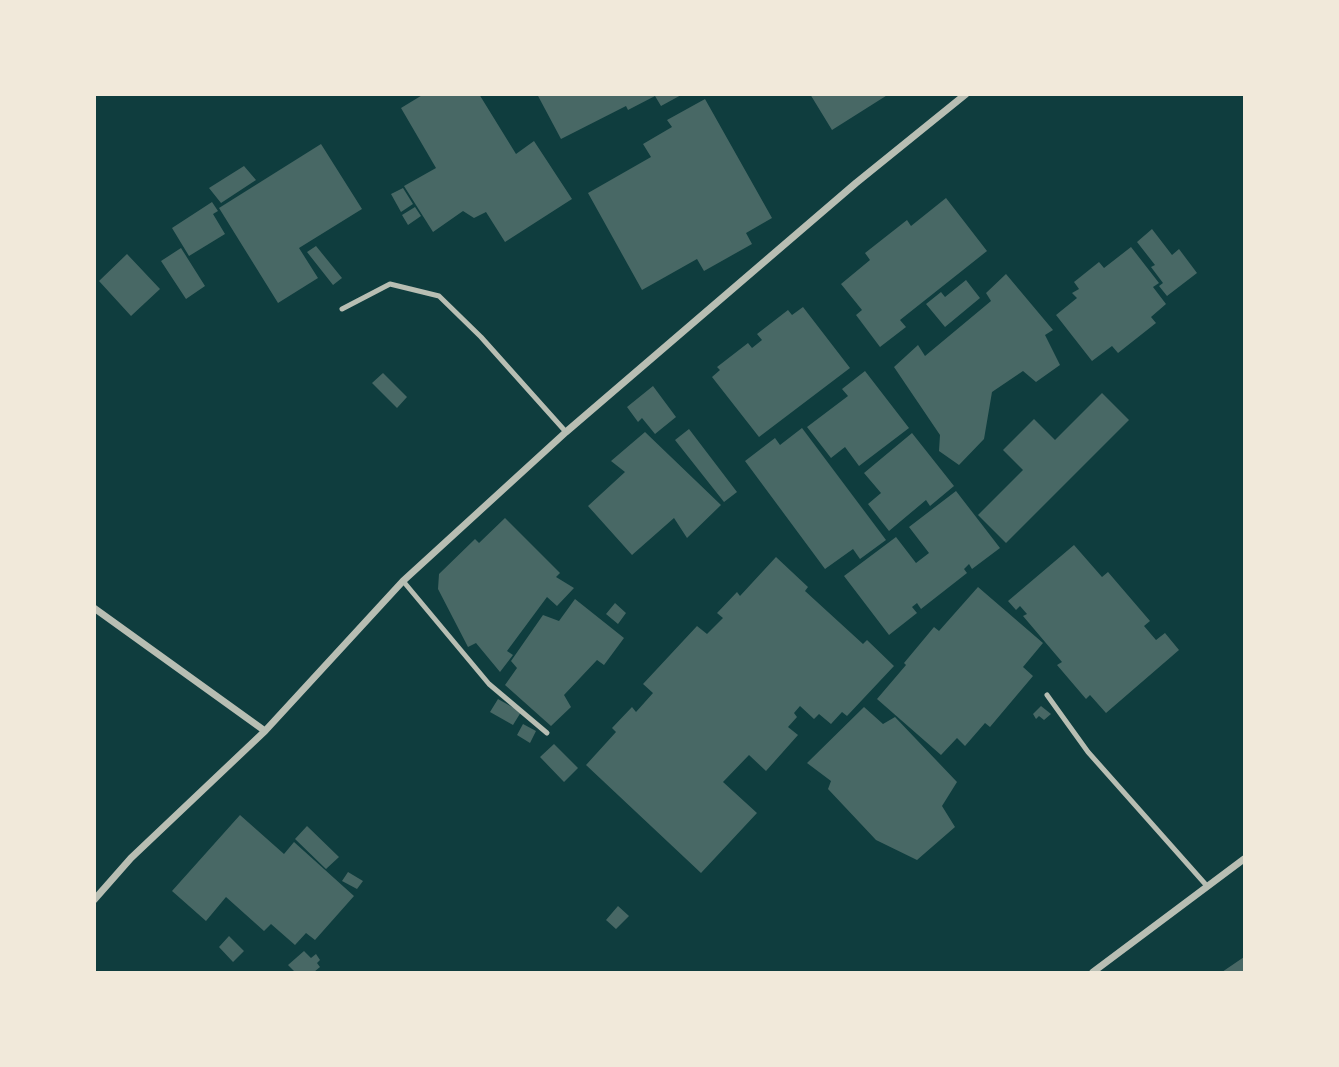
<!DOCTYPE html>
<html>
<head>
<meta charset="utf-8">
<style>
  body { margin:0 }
  #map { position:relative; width:1339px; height:1067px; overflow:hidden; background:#0f3d3e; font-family:"IBM Plex Sans",sans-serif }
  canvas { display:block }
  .frame { position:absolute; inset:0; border:96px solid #f1e9da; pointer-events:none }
</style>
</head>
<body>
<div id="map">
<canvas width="1339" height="1067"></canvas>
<div class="frame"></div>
</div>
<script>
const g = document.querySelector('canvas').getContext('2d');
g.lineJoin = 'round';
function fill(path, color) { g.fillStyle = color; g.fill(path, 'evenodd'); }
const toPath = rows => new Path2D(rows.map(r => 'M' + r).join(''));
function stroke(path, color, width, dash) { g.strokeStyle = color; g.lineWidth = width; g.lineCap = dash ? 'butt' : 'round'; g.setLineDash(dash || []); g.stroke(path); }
const building = toPath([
  [424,94,479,94,516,154,534,141,572,199,505,242,486,212,474,218,463,211,433,232,404,186,436,168,401,108],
  [537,94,683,94,661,106,655,96,628,110,626,106,561,139],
  [810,94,889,94,832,130],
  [705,99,772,218,746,233,752,244,704,271,697,259,642,290,588,193,651,157,643,144,672,127,667,120],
  [321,144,362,209,299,248,318,278,278,303,219,208],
  [244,166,256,180,221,203,209,188],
  [403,188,413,204,401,212,391,194],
  [946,198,987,251,900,320,906,327,880,347,856,315,862,310,841,284,870,260,865,253,907,220,911,226],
  [212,202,218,211,213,214,225,234,189,256,172,228],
  [415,207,421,216,408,225,402,215],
  [1152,229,1172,255,1179,249,1197,273,1167,296,1159,286,1163,283,1151,267,1155,265,1137,242],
  [316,246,342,278,333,285,307,252],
  [1131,247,1159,283,1153,287,1166,304,1151,317,1156,323,1118,353,1112,346,1092,361,1056,315,1077,298,1072,293,1079,289,1074,282,1099,262,1104,268],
  [181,248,205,286,186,299,161,261],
  [127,254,160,289,131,316,99,281],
  [1006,274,1053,330,1045,335,1060,365,1036,382,1023,371,992,392,984,439,959,465,939,451,940,435,894,367,918,345,925,356,991,301,986,293],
  [966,280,980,298,945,327,926,304,941,292,945,297],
  [803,307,850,368,759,437,712,377,720,370,717,367,748,343,752,348,762,340,757,334,788,310,792,315],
  [865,371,909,428,859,466,845,447,831,458,807,427,848,396,842,389],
  [383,373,407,397,397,408,372,383],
  [653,386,676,417,655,434,642,418,638,422,627,407],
  [1102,393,1129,420,1006,543,978,515,1023,470,1003,450,1034,419,1055,440],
  [802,428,886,540,860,559,853,549,825,569,745,461,775,438,780,445],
  [689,429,737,492,724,502,675,440],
  [645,432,721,505,687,538,674,518,632,555,588,506,625,472,611,461],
  [912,433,954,486,930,506,926,500,889,531,868,504,881,493,864,473],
  [956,491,1000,548,972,569,969,564,964,569,967,573,921,609,917,603,912,607,917,613,889,635,844,576,896,537,916,563,929,553,909,527],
  [505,518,560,573,556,577,574,588,557,606,547,597,507,651,513,655,500,672,476,643,468,647,438,589,439,574,475,539,479,543],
  [1074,545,1102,577,1108,572,1150,621,1144,626,1156,640,1165,633,1179,650,1106,713,1090,695,1086,699,1057,665,1062,662,1023,616,1027,614,1020,606,1016,610,1008,601],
  [776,557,808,587,805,591,863,644,867,640,894,666,847,716,842,712,831,724,819,714,814,719,800,706,794,713,797,717,788,727,798,735,766,771,749,755,723,782,757,813,701,873,586,765,616,732,612,728,632,707,636,712,653,693,643,684,697,626,707,634,723,618,717,613,737,592,740,596],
  [978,587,1043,643,1023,667,1033,676,990,727,985,723,965,746,957,738,941,755,877,699,906,665,904,663,934,627,939,631],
  [575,599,624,638,604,665,597,660,564,695,571,707,551,726,505,685,517,668,511,661,543,615,559,621],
  [615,603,626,613,618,624,606,614],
  [498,699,521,712,513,725,490,712],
  [1041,706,1051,714,1044,720,1039,716,1036,719,1033,714],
  [864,707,883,724,895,717,957,782,942,806,955,827,917,860,876,840,828,789,831,781,807,763],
  [523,724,536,731,530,743,517,735],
  [554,744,578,768,564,782,540,757],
  [240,815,284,854,294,842,354,896,315,940,306,933,295,945,271,924,264,931,226,897,206,921,172,891],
  [307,826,339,857,326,869,295,839],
  [348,872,363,881,357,889,342,881],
  [618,906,629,916,616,929,606,920],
  [229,936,244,951,233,962,219,947],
  [304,951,311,958,316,954,320,960,317,963,320,967,314,972,295,972,288,965],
  [1244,957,1244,972,1222,972]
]);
const service = toPath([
  [342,309,390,284,439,296,481,337,566,432],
  [403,581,489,684,547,733],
  [1047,695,1088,752,1207,886]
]);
const minor = toPath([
  [94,608,265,731],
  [94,900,131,858,265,731,403,581,566,432,856,183,966,94],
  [1093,972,1244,859]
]);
fill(building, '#486865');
stroke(service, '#b8beb3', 5);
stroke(minor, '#b8beb3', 7);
</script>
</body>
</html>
